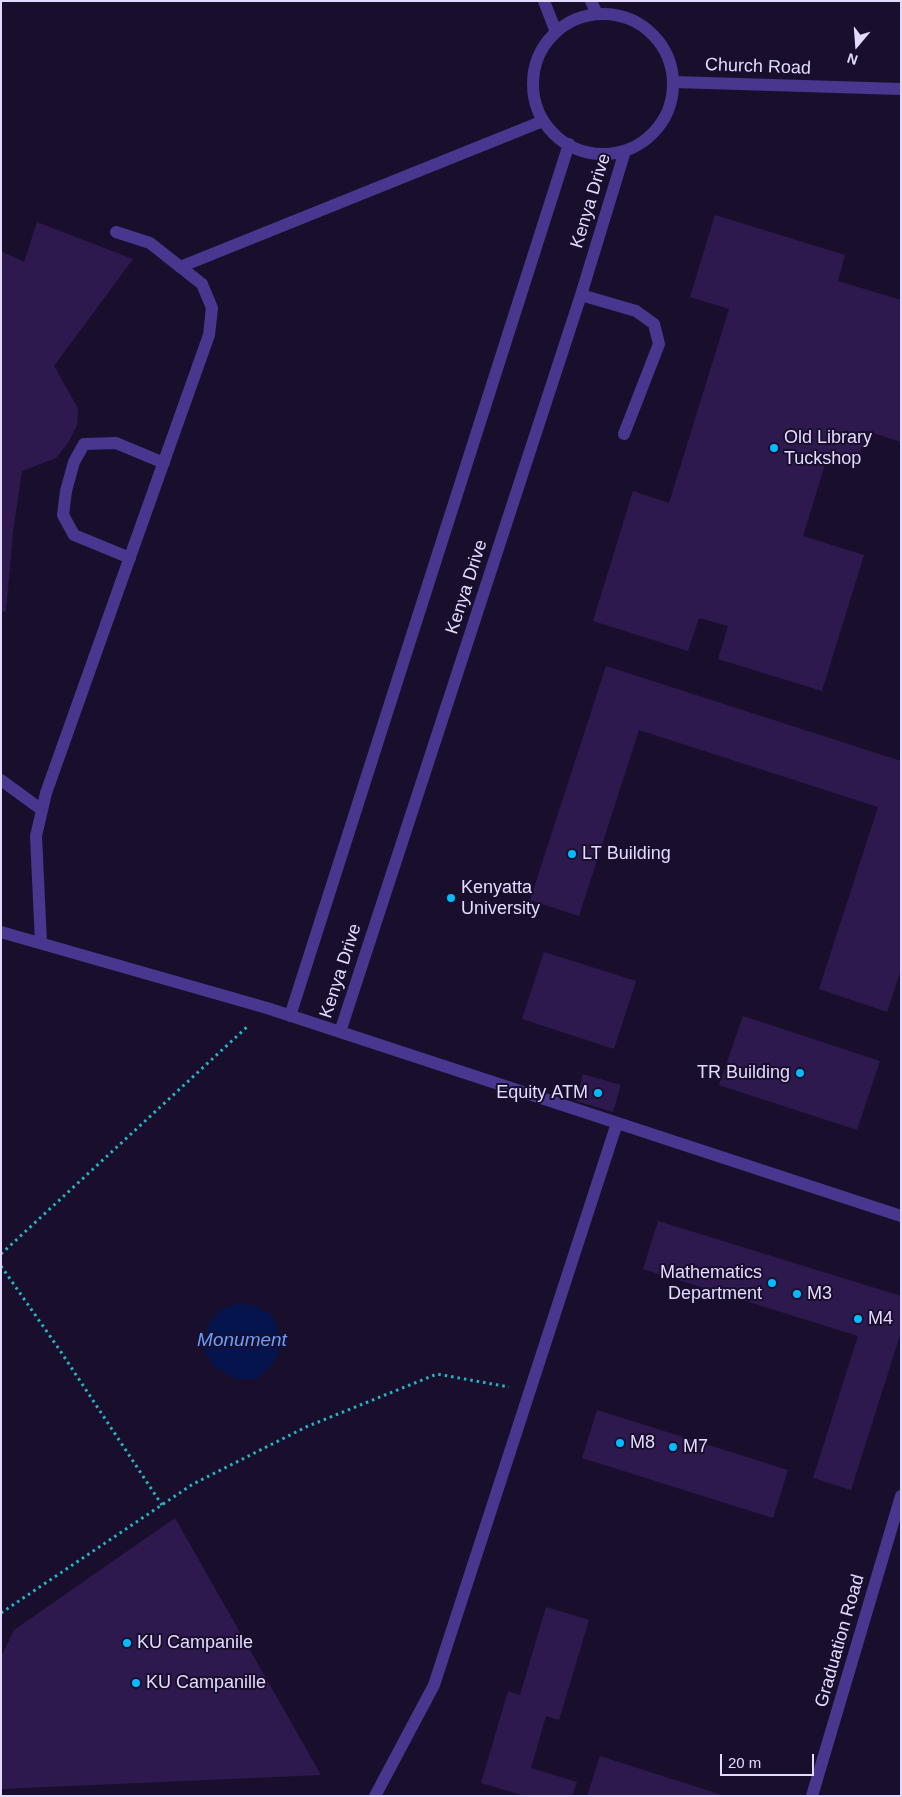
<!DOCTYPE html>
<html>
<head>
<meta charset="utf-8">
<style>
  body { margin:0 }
  #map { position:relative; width:902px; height:1797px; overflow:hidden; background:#190f2c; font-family:Arial,sans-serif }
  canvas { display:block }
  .frame { position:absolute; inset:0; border:2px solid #e4d9ff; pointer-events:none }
  .north { position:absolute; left:832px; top:20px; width:50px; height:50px; -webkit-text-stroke:4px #190f2c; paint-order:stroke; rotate:198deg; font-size:14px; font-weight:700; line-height:20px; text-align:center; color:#e4d9ff }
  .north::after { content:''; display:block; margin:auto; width:18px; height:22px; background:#e4d9ff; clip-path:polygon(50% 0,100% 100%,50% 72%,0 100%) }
  .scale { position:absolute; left:720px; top:1754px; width:94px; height:22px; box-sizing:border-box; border:2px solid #e4d9ff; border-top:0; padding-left:6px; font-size:15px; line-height:18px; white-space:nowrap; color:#e4d9ff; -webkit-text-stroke:4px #190f2c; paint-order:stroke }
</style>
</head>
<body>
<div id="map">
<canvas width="902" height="1797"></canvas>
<div class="frame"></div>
<div class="north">N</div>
<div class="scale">20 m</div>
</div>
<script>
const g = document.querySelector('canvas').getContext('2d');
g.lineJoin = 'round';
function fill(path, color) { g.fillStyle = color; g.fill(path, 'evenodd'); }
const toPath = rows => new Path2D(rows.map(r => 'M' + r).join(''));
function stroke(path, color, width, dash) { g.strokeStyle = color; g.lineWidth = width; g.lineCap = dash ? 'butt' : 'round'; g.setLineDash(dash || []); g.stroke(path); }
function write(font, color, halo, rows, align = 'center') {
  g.font = font + ' Arial,sans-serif'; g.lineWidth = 4; g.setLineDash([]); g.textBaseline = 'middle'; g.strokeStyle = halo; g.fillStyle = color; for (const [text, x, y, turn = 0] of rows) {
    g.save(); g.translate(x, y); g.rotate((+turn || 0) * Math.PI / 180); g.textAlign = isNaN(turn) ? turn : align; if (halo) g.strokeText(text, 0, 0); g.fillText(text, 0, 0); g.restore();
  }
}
const water = toPath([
  [235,1304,253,1305,272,1315,281,1339,278,1356,271,1366,257,1379,235,1379,214,1366,203,1349,207,1327,218,1311]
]);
const building = toPath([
  [715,215,845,255,838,281,901,300,901,442,867,431,857,463,828,455,803,536,864,555,822,691,718,659,728,626,699,618,688,651,593,621,633,491,669,503,729,309,690,297],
  [37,222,133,259,54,366,78,408,77,425,68,443,56,458,22,471,13,532,6,612,1,611,1,251,24,262],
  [606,666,901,761,901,970,887,1012,819,989,878,807,639,730,579,916,530,900],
  [544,952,636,981,614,1049,522,1019],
  [743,1016,880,1061,857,1130,719,1085],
  [583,1074,621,1085,613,1112,576,1101],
  [658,1221,901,1296,901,1332,851,1490,813,1478,858,1336,643,1269],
  [597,1410,788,1470,773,1518,582,1458],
  [175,1518,321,1775,1,1789,1,1657,14,1630],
  [546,1607,589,1620,559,1720,546,1716,531,1768,577,1782,572,1796,525,1796,481,1783,508,1691,520,1695],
  [600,1756,722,1795,722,1796,587,1796]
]);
const path = toPath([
  [1,1254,248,1026],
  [1,1266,59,1349,162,1505],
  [1,1613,193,1484,306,1427,437,1374,509,1387]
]);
const minor = toPath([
  [544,1,556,32],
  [591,1,597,14],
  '533 84a70 70 0 1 1 140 0a70 70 0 1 1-140 0Z',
  [674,82,901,89],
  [180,267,543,121],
  [581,295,636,311,654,324,659,344,624,434],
  [130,558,74,535,63,515,66,491,74,462,84,444,116,443,164,463],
  [1,780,42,810],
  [1,932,267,1008,901,1216],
  [41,943,36,836,46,793,209,335,212,308,202,284,150,243,116,232],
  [290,1016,569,144],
  [340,1032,581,295,625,151],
  [375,1796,434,1685,617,1123],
  [812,1796,901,1496]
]);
const markers = [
  [774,448,5,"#05bbff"],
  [572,854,5,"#05bbff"],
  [451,898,5,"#05bbff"],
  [800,1073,5,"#05bbff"],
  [598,1093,5,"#05bbff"],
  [772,1283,5,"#05bbff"],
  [797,1294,5,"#05bbff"],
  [858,1319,5,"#05bbff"],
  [620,1443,5,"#05bbff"],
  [673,1447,5,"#05bbff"],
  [127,1643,5,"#05bbff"],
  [136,1683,5,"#05bbff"]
];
const streetNames = [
  ["Church Road",758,67,2],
  ["Kenya Drive",591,201,-73],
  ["Kenya Drive",467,587,-72],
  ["Kenya Drive",341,971,-72],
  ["Graduation Road",840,1641,-74]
];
const poiNames = [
  ["Old Library",784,438],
  ["Tuckshop",784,459],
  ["LT Building",582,854],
  ["Kenyatta",461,888],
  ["University",461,909],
  ["TR Building",790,1073,"right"],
  ["Equity ATM",588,1093,"right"],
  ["Mathematics",762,1273,"right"],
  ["Department",762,1294,"right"],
  ["M3",807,1294],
  ["M4",868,1319],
  ["M8",630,1443],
  ["M7",683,1447],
  ["KU Campanile",137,1643],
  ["KU Campanille",146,1683]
];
const waterNames = [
  ["Monument",242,1341]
];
fill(water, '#06144d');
fill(building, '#2d194e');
stroke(path, '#25b5c7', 3, [2.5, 4]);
stroke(minor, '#48368f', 12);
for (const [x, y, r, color] of markers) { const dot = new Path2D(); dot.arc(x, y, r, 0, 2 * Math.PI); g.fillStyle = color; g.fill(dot); stroke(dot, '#190f2c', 2); }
write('18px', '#e4d9ff', '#190f2c', streetNames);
write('18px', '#e4d9ff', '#190f2c', poiNames, 'left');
write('italic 19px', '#679fff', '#190f2c', waterNames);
</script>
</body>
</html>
